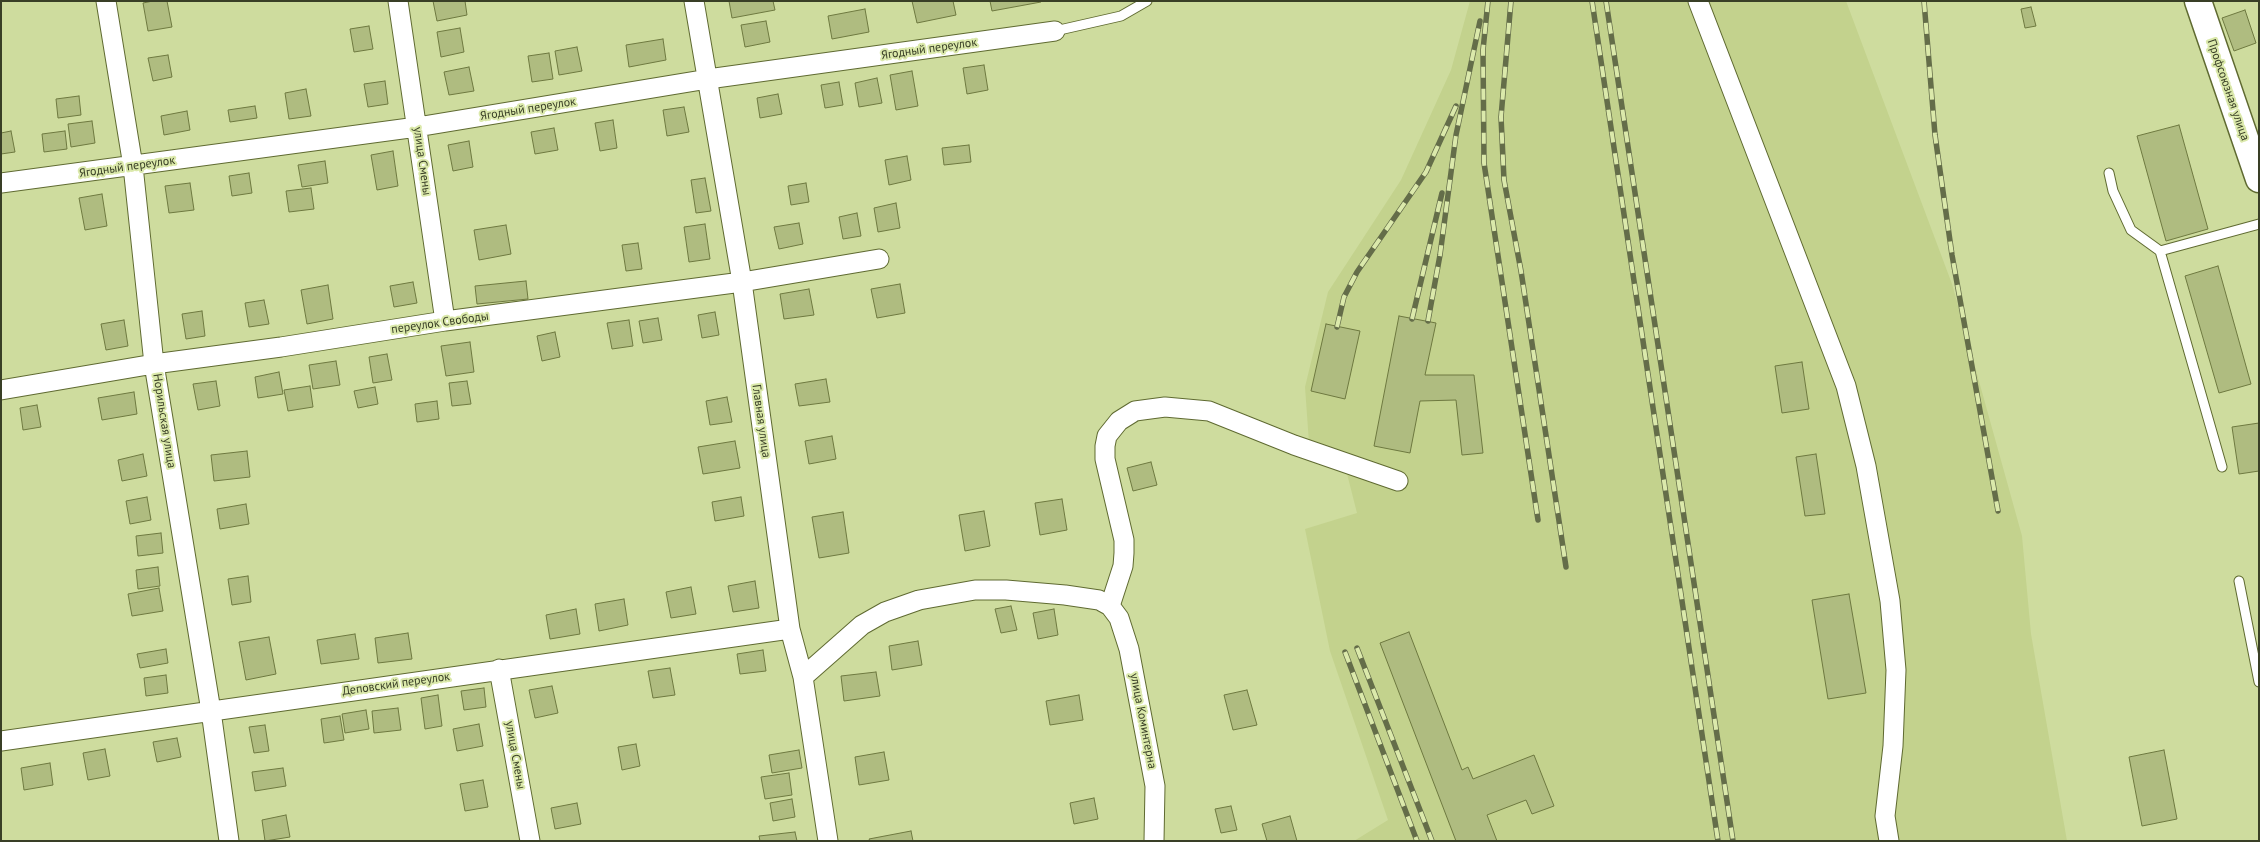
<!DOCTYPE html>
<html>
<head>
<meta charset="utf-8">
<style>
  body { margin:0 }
  #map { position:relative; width:2260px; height:842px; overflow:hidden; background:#cedc9e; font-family:"PT Sans",sans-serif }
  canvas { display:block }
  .frame { position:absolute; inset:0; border:2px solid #393f26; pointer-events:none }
</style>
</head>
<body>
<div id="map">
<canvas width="2260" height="842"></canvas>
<div class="frame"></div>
</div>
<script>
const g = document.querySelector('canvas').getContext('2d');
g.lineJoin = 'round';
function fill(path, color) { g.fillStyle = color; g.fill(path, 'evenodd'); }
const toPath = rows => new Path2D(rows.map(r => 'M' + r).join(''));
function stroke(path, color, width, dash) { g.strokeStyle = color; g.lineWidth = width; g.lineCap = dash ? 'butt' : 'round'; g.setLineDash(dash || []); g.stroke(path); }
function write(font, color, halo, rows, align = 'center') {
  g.font = font + ' "PT Sans",sans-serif'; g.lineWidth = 4; g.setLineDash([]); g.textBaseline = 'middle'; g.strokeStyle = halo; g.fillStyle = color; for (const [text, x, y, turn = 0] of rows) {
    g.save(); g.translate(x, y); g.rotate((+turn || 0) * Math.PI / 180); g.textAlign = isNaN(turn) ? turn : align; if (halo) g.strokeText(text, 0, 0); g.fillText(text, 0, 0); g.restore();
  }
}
const built = toPath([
  [1470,1,1846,1,1952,284,2022,536,2031,634,2067,841,1354,841,1388,820,1330,651,1305,529,1357,513,1343,458,1309,443,1305,387,1328,292,1401,180,1451,70]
]);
const building = toPath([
  [153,1,167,1,172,27,148,31,143,3,153,1],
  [433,1,465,1,467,15,437,21,433,1],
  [729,1,773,1,775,10,732,18,729,1],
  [912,1,953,1,956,15,917,23,912,1],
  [990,1,1041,1,1041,2,992,11,990,1],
  [2031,7,2036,26,2025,28,2021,9,2031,7],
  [865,9,869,32,832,39,828,16,865,9],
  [2245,10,2256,43,2234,51,2222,18,2245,10],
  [766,21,770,42,745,47,741,25,766,21],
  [369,26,373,49,354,52,350,29,369,26],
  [460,28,464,52,441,57,437,32,460,28],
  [663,39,666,60,629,67,626,45,663,39],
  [577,47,582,71,559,75,555,51,577,47],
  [549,53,553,79,532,82,528,56,549,53],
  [168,55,172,77,153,81,148,58,168,55],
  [984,65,988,90,967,94,963,68,984,65],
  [469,67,474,91,449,95,444,72,469,67],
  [912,71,918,106,896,110,890,75,912,71],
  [877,78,882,103,859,107,855,83,877,78],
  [385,81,388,104,368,107,364,84,385,81],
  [839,82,843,105,825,108,821,85,839,82],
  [306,89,311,116,289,119,285,93,306,89],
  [778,94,782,114,760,118,757,98,778,94],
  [79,96,81,115,58,118,56,99,79,96],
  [255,106,257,118,230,122,228,110,255,106],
  [684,107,689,132,667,136,663,110,684,107],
  [187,111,190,130,164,135,161,116,187,111],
  [613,120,617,148,600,151,595,123,613,120],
  [92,121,95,143,71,147,68,124,92,121],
  [2179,125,2208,229,2166,241,2137,136,2179,125],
  [554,128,558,150,535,154,531,132,554,128],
  [11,131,15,152,1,154,1,133,11,131],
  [65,131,67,149,44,152,42,134,65,131],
  [469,141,473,167,453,171,448,145,469,141],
  [969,145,971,162,944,165,942,148,969,145],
  [393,151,398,186,377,190,371,155,393,151],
  [907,156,911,180,889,185,885,160,907,156],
  [325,161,328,183,302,187,298,165,325,161],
  [249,173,252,193,232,196,229,176,249,173],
  [705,178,711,211,696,213,691,180,705,178],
  [190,183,194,210,169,213,165,186,190,183],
  [806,183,809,202,791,205,788,186,806,183],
  [311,188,314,209,289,212,286,191,311,188],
  [102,194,107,226,85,230,79,198,102,194],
  [896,203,900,228,878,232,874,208,896,203],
  [857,213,861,236,843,239,839,217,857,213],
  [799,223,803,244,779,249,774,227,799,223],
  [705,224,710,259,689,262,684,227,705,224],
  [506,225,511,254,479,260,474,230,506,225],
  [638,243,642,269,626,271,622,245,638,243],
  [2218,266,2251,384,2219,393,2185,276,2218,266],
  [526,281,528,299,477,304,475,286,526,281],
  [413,282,417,303,394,307,390,286,413,282],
  [900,284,905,313,877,318,871,289,900,284],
  [328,285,333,319,307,324,301,290,328,285],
  [809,289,814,315,784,319,780,294,809,289],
  [264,300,269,324,249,327,245,303,264,300],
  [202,311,205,336,186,339,182,314,202,311],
  [715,312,719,335,702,338,698,315,715,312],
  [1399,316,1436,323,1425,375,1474,375,1483,453,1462,455,1456,400,1420,401,1410,453,1374,446,1399,316],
  [658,318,662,340,643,343,639,321,658,318],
  [124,320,128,346,106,350,101,324,124,320],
  [629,320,633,346,612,349,607,323,629,320],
  [1326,324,1360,331,1345,399,1311,391,1326,324],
  [555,332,560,357,542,361,537,336,555,332],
  [470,342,474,372,446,376,441,346,470,342],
  [387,354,392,380,373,383,369,357,387,354],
  [336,361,340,385,313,389,309,365,336,361],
  [1802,362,1809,409,1782,413,1775,366,1802,362],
  [279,372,283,394,258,398,255,377,279,372],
  [826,379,830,402,799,406,795,384,826,379],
  [216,381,220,406,198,410,193,384,216,381],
  [467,381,471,404,452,406,449,383,467,381],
  [310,386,313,407,288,411,284,390,310,386],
  [375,387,378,404,358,408,354,391,375,387],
  [134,392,137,414,102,420,98,398,134,392],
  [727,397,732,422,710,425,706,401,727,397],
  [437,401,439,419,417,422,415,404,437,401],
  [37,405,41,427,23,430,20,408,37,405],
  [2259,423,2259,471,2239,474,2232,427,2259,423],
  [832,436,836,459,809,464,805,441,832,436],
  [735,441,740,468,703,474,698,447,735,441],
  [247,451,250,477,214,481,211,455,247,451],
  [143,454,147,476,122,481,118,460,143,454],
  [1816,454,1825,514,1805,516,1796,457,1816,454],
  [1151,462,1157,485,1133,491,1127,468,1151,462],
  [147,497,151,520,130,524,126,501,147,497],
  [741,497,744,516,715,521,712,502,741,497],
  [1062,499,1067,530,1040,535,1035,503,1062,499],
  [246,504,249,524,220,529,217,509,246,504],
  [984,511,990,546,965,551,959,515,984,511],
  [843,512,849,553,819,558,812,517,843,512],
  [161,533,163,553,138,556,136,536,161,533],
  [158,567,160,586,138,589,136,570,158,567],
  [248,576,251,602,232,605,228,579,248,576],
  [755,581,759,608,733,612,728,586,755,581],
  [691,587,696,614,671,618,666,592,691,587],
  [159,588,163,611,132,616,128,594,159,588],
  [1849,594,1866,693,1828,699,1812,600,1849,594],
  [624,599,628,625,599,631,595,604,624,599],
  [1011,606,1017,630,1001,633,995,609,1011,606],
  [576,609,580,634,550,639,546,615,576,609],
  [1054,609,1058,635,1038,639,1033,613,1054,609],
  [1409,632,1462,770,1468,767,1473,779,1534,755,1554,806,1532,814,1526,800,1487,815,1497,841,1456,841,1380,643,1409,632],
  [408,633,412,659,378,663,375,638,408,633],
  [355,634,359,659,321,664,317,640,355,634],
  [269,637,276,674,246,680,239,642,269,637],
  [918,641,922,665,892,670,889,646,918,641],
  [166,649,168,663,140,668,137,654,166,649],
  [763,650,766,671,740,674,737,654,763,650],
  [670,668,675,695,653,698,648,671,670,668],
  [876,672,880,696,844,701,841,676,876,672],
  [166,675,168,693,146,696,144,678,166,675],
  [552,686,558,713,535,718,529,690,552,686],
  [484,688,486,707,464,710,461,691,484,688],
  [1247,690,1257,725,1233,730,1224,695,1247,690],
  [438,695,442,726,425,729,421,698,438,695],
  [1079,695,1083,720,1050,725,1046,701,1079,695],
  [398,708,401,730,374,733,372,711,398,708],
  [366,710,369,729,345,733,342,714,366,710],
  [340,716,344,740,324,743,321,719,340,716],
  [479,724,483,746,457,751,453,729,479,724],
  [265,725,269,751,254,753,249,727,265,725],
  [177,738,181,757,157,762,153,742,177,738],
  [636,744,640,766,622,770,618,747,636,744],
  [105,749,110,776,88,780,83,753,105,749],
  [799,750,802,768,772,773,769,755,799,750],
  [2164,750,2177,819,2142,826,2129,757,2164,750],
  [884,752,889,780,859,785,855,757,884,752],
  [50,763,53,785,24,790,21,768,50,763],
  [283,768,286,786,255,791,252,772,283,768],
  [789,773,792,795,765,799,761,777,789,773],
  [483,780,488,807,465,811,460,784,483,780],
  [1094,798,1098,819,1074,824,1070,803,1094,798],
  [792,799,795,817,773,821,770,803,792,799],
  [577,803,581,824,555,829,551,808,577,803],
  [1231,806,1237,830,1221,833,1215,809,1231,806],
  [286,815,290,837,265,841,262,820,286,815],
  [1290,816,1297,841,1267,841,1262,824,1290,816],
  [911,831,913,841,870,841,869,839,911,831],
  [795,832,797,841,760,841,759,836,795,832]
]);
const service = toPath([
  [1055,31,1121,16,1147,1],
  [2109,173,2113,191,2131,230,2160,251],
  [2222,467,2160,251,2259,224],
  [2239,581,2259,682]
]);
const minor = toPath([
  [106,1,133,166,154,364,211,711,229,841],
  [398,1,445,321],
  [694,1,742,282,790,629,803,677,828,841],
  [1698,1,1846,386,1866,466,1890,601,1896,670,1893,746,1885,816,1889,841],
  [1,183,417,127,708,79,1055,31],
  [1,390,154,364,281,347,445,321,742,282,879,259],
  [1110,606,1123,566,1124,553,1124,540,1105,459,1105,446,1107,436,1119,421,1135,411,1165,407,1209,411,1294,445,1398,481],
  [499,669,530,841],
  [803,677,862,625,885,612,919,600,975,590,1006,590,1065,595,1099,600,1110,606,1119,618,1129,649,1155,786,1154,841],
  [1,741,790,629]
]);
const secondary = toPath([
  [2198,1,2259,179]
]);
const rail = toPath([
  [1488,1,1483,50,1484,163,1538,520],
  [1511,1,1501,117,1504,180,1521,271,1566,567],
  [1592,1,1718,841],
  [1606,1,1733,841],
  [1924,1,1935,135,1952,255,1998,511],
  [1412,319,1442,193],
  [1428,321,1440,255,1456,135,1480,21],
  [1337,327,1344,297,1357,272,1426,172,1456,106],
  [1357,648,1432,841],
  [1345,652,1417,841]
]);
const streetNames = [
  ["Ягодный переулок",929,49,-8],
  ["Профсоюзная улица",2228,90,71],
  ["Ягодный переулок",528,109,-9],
  ["улица Смены",422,161,82],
  ["Ягодный переулок",127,167,-8],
  ["переулок Свободы",440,323,-8],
  ["Норильская улица",164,421,81],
  ["Главная улица",761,421,82],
  ["Деповский переулок",396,684,-8],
  ["улица Коминтерна",1143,721,79],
  ["улица Смены",515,755,80]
];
fill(built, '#c3d28d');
fill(building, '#afbc80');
stroke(building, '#6e7940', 1);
stroke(service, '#5f6a31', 11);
stroke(minor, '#5f6a31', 21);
stroke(secondary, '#5f6a31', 29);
stroke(service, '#fff', 9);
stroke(minor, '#fff', 19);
stroke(secondary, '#fff', 26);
stroke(rail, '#646d49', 5.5);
stroke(rail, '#dbe9ab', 4, [11]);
write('12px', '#393f26', '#dbe9ab', streetNames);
</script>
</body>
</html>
